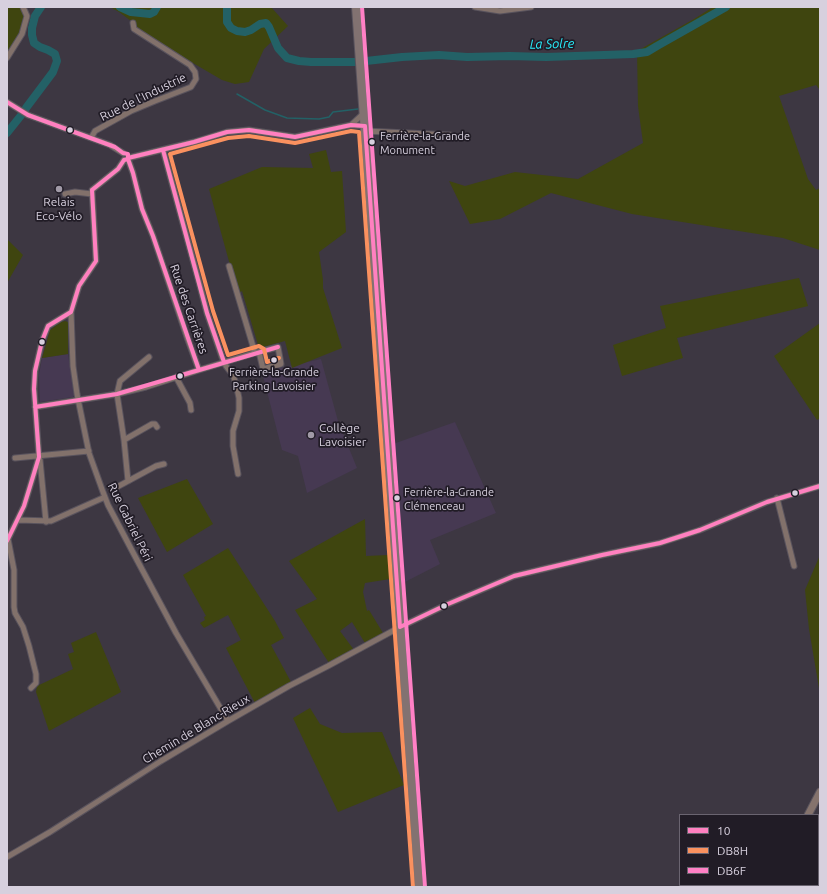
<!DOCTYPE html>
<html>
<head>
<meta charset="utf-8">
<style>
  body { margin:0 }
  #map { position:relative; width:827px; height:894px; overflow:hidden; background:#3d3742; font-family:Ubuntu,sans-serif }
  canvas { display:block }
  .frame { position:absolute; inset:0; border:8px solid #d7d0de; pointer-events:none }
  .legend { position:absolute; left:679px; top:814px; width:140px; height:72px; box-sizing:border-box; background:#211c26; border:1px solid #6a6470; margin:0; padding:5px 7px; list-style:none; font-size:12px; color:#d7d0de }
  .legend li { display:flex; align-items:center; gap:8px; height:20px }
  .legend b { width:20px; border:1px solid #6a6470 }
</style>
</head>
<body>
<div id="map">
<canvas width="827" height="894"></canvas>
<div class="frame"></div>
<ul class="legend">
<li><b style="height:5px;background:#ff80c0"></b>10</li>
<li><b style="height:5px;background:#fa915f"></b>DB8H</li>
<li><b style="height:5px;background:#ff80c5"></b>DB6F</li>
</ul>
</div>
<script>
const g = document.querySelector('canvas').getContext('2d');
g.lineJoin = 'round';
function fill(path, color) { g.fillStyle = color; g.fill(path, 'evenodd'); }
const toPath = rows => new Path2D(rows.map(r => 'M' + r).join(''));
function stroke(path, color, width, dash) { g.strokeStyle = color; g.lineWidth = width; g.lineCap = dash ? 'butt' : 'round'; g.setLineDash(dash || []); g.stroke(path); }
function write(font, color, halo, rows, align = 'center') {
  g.font = font + ' Ubuntu,sans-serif'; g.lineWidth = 3.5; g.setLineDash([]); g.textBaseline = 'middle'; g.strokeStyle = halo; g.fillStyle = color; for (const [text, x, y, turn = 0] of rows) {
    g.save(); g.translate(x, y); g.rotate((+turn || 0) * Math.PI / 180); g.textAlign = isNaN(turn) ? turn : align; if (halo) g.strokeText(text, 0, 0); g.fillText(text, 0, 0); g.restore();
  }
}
const built = toPath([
  [68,354,74,395,73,397,40,402,39,375,42,358],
  [321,359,338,421,357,468,307,493,298,456,282,450,262,372],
  [455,422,496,513,430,540,440,564,403,583,393,444]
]);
const green = toPath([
  [7,7,21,7,25,14,21,33,8,51,7,50],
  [110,7,271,7,288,26,264,49,249,82,235,84,222,80,152,39,133,26,131,21,119,12],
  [713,7,820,7,820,90,816,85,779,96,808,179,816,190,820,188,820,250,783,238,632,214,551,193,500,219,470,224,449,181,465,186,515,172,578,179,643,143,638,106,637,51,694,19],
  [326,150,331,172,342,171,346,232,319,252,323,280,323,288,342,348,292,368,285,341,259,348,242,291,238,294,209,189,262,167,313,168,309,154],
  [7,239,23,255,7,283],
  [799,278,808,306,677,338,683,358,622,376,613,345,666,328,660,306],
  [65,321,68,322,68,354,42,358,50,330,61,322],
  [820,323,820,418,817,420,774,356],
  [187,479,213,524,167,552,138,498],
  [365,519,366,556,388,555,390,579,365,583,363,592,367,611,369,610,383,633,365,643,352,622,340,631,354,650,329,663,295,610,317,599,289,561],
  [228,548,275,621,284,638,271,645,291,682,255,703,226,648,241,640,228,615,204,628,200,623,205,620,204,617,206,616,183,575],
  [820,555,820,694,809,629,805,590],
  [96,632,121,692,49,731,36,692,37,686,73,669,68,654,74,652,71,643],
  [310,708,320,724,342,733,382,732,404,785,338,812,293,718]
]);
const stream = toPath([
  [237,94,265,110,287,118,319,119,329,117,333,112,358,109]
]);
const river = toPath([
  [120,7,131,12,150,14,154,12,157,7],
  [227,7,227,22,231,28,237,31,245,32,251,30,260,24,266,23,269,27,278,48,287,58,299,61,311,62,355,62],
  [366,61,402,57,439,55,467,57,510,56,546,57,633,54,647,52,657,46,726,7],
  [7,133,23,113,26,108,53,72,57,61,55,54,48,50,40,47,34,43,32,35,32,28,35,16,41,7]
]);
const street = toPath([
  [475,7,500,11,531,7],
  [7,58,22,34,27,16,23,7],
  [7,102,28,115,110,145,123,153],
  [351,125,364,113],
  [365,131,450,135],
  [91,138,95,131,131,111,155,101,191,87,196,79,195,72,190,65,134,29,133,23],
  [163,150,200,286,207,313,222,357,226,366,233,375,236,384,239,398,239,411,233,431,233,446,238,474],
  [128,158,194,142,227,132,249,130,295,137,351,125,365,126],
  [128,159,133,173,142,209,153,236,187,337,199,370],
  [65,194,75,192,92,194],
  [229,266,255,353],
  [71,312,73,366,77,394,89,453,103,492,108,505,137,560,176,633,228,721],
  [176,377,190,403,191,410],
  [35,407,117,394,146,387,199,370,255,353,278,347,281,364,263,369,259,352],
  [124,440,152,424,155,424,157,427],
  [15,458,89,451],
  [40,460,46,522],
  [128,481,124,440,117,394,120,381,149,357],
  [117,487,156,466,164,464],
  [777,498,794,566],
  [18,520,51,521,105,497],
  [8,539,14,570,14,607,15,613,23,627,29,646,36,674,36,683,31,688],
  [7,541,24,506,39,457,34,389,35,371,42,341,48,326,71,312,79,286,96,261,92,190,118,169,124,160],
  [7,857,50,832,161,761,228,721,289,686,328,666,400,627,448,604,514,576,602,555,660,543,700,530,767,502,820,486]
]);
const secondary = toPath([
  [808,815,820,792],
  [770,887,771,885]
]);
const primary = toPath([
  [356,7,419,887]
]);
const bus1 = toPath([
  [7,102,28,115,115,147,123,153,128,154,128,159,124,160,118,169,92,190],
  [365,126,400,627],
  [163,150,207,313,224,362],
  [128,158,194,142,227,132,249,130,295,137,351,125,365,126],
  [128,159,133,173,142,209,153,236,199,370],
  [35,407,117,394,278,347],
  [7,541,24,506,39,457,34,389,35,371,42,341,48,326,71,312,79,286,96,261,92,190],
  [400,627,448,604,514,576,602,555,660,543,700,530,767,502,820,486]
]);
const bus2 = toPath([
  [279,358,267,362,264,349,259,346,228,355,213,311,170,154,228,138,249,136,295,143,351,131,359,132,413,887]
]);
const bus3 = toPath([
  [362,7,425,887]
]);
const markers = [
  [70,130,3.5,"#d7d0de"],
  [372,142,3.5,"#d7d0de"],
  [59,189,4,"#a19aa7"],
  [42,342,3.5,"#d7d0de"],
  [274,360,3.5,"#d7d0de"],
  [180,376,3.5,"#d7d0de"],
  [311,435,4,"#a19aa7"],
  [795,493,3.5,"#d7d0de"],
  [397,498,3.5,"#d7d0de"],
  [444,606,3.5,"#d7d0de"]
];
const busNames = [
  ["Ferrière-la-Grande",380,136],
  ["Monument",380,150],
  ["Ferrière-la-Grande",274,372,"center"],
  ["Parking Lavoisier",274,386,"center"],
  ["Ferrière-la-Grande",404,492],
  ["Clémenceau",404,506]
];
const streetNames = [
  ["Rue de l'Industrie",143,97,-26],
  ["Rue des Carrières",189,309,71],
  ["Rue Gabriel Péri",130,522,64],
  ["Chemin de Blanc-Rieux",196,729,-31]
];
const poiNames = [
  ["Relais",59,202],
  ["Eco-Vélo",59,216],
  ["Collège",319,428,"left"],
  ["Lavoisier",319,442,"left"]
];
const waterNames = [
  ["La Solre",552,44,-1]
];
fill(built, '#463952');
fill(green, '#3f450f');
stroke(stream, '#236166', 1.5);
stroke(river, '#236166', 8);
stroke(street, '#59535d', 7);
stroke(secondary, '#59535d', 9);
stroke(primary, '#59535d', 10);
stroke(street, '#82716b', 5);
stroke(secondary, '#85736d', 7);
stroke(primary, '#827271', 8);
stroke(bus1, '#ff80c0', 4);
stroke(bus2, '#fa915f', 4);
stroke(bus3, '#ff80c5', 4);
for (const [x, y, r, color] of markers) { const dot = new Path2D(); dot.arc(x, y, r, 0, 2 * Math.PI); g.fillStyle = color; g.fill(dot); stroke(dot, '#211c26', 1.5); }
write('11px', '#d7d0de', '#211c26', busNames, 'left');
write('12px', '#d7d0de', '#211c26', streetNames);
write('12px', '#d7d0de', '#211c26', poiNames);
write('italic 13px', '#28eefc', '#211c26', waterNames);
</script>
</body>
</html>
